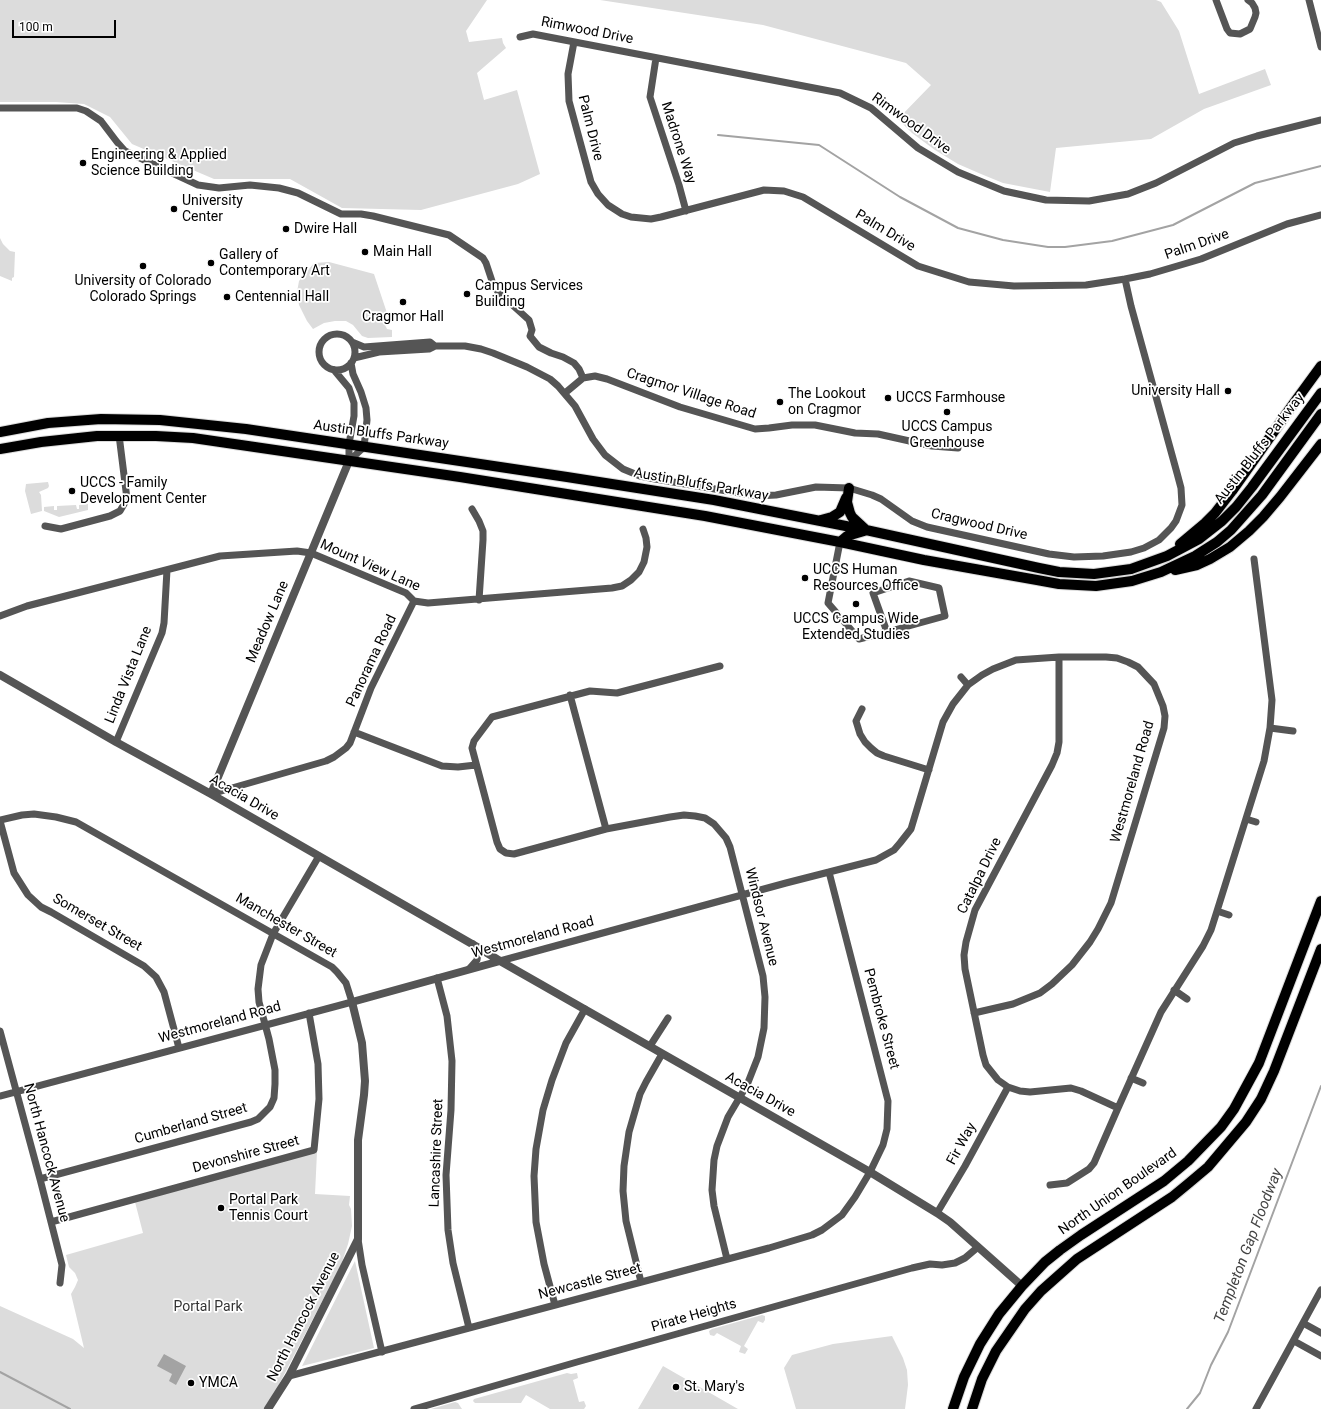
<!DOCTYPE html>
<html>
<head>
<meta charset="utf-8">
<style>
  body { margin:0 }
  #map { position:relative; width:1321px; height:1409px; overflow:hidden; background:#fff; font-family:Roboto,sans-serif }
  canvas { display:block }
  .scale { position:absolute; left:12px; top:20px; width:104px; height:18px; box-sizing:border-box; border:2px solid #000; border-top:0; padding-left:5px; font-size:12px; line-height:14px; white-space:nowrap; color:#000; -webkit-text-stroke:3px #fff; paint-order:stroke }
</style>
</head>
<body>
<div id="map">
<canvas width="1321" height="1409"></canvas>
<div class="scale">100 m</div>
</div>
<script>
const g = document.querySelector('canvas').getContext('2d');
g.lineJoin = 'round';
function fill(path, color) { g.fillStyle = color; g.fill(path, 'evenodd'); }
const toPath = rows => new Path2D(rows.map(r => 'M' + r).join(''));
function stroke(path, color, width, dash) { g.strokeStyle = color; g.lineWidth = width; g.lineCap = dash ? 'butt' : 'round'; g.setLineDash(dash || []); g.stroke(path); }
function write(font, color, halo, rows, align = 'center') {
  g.font = font + ' Roboto,sans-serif'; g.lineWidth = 3.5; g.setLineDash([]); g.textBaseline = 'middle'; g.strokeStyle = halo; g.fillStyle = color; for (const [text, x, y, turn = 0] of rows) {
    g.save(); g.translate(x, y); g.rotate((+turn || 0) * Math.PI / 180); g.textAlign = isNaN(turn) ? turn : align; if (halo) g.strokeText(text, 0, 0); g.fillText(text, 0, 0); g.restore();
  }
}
const green = toPath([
  [0,0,487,0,466,31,469,42,502,38,503,43,506,48,477,73,484,100,517,90,540,174,518,184,421,210,342,208,290,179,214,179,132,144,110,117,84,104,56,102,0,102],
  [600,0,1156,0,1161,2,1179,31,1199,94,1265,69,1271,85,1204,109,1151,139,1056,148,1050,192,1003,183,981,174,958,164,935,150,912,133,898,119,931,85,906,63,763,25],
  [0,238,3,244,10,251,15,252,14,277,12,278,12,281,0,276],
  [329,262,374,274,389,319,383,321,387,329,392,330,392,337,368,338,362,336,353,325,346,321,335,321,324,323,313,329,307,321,299,305,297,292,299,281,314,263],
  [48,482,49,486,48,488,39,492,41,495,42,511,31,514,25,491,26,484],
  [88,504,88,510,59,517,44,511,44,507,54,506,54,510,57,510,57,506,76,505,77,509,79,509,79,505],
  [317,1152,315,1194,350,1196,349,1205,351,1209,352,1226,348,1244,341,1265,274,1394,264,1409,0,1409,0,1306,73,1339,84,1348,71,1294,75,1287,78,1280,75,1273,69,1267,66,1255,143,1233,135,1202],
  [355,1261,374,1348,302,1366],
  [762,1315,765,1316,765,1320,763,1323,758,1321,744,1346,748,1349,745,1354,739,1352,741,1346,717,1333,714,1336,710,1335,709,1331,712,1329],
  [892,1336,903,1358,907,1370,908,1385,905,1409,796,1409,784,1368,792,1355,833,1344],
  [663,1366,738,1409,638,1409],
  [567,1373,571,1374,577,1373,578,1378,573,1380,579,1402,584,1401,586,1406,584,1409,550,1409,526,1395,521,1403,475,1403,473,1401,474,1399],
  [455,1402,458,1403,462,1409,431,1409]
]);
const water = toPath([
  [164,1354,186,1366,176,1385,169,1381,172,1374,157,1366]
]);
const stream = toPath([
  [718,135,819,145,900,197,958,228,1003,240,1048,247,1065,247,1112,241,1173,225,1255,183,1321,166],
  [0,1372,70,1409],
  [1187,1409,1200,1393,1211,1365,1228,1332,1321,1086]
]);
const minor = toPath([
  [1216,0,1227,29,1230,33,1240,34,1250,29,1255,17,1256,13,1255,8,1252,3,1248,0],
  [1309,0,1321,47],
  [520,37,533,34,840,93,871,108,918,148,958,172,1004,191,1046,200,1089,201,1128,194,1156,183,1234,143,1257,136,1321,120],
  [574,42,568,74,569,101,591,182,598,194,608,205,622,214,631,217,651,219,661,217,764,190,784,191,803,197,918,266,969,282,1014,286,1086,285,1125,279,1150,274,1201,259,1287,224,1321,215],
  [656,58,650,97,679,185,686,211],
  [0,108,77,108,86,111,101,121,117,142,125,151,198,185,219,188,250,185,279,188,298,193,341,214,361,214,373,216,449,235,483,258,486,263,493,284,498,292,529,320,532,330,530,336,539,347,551,353,563,357,574,363,579,369,583,378],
  '319 352a18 18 0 1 1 36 0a18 18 0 1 1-36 0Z',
  [352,342,364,347,430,342,435,346],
  [354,358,379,352,429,349,435,346,465,346,481,349,493,353,527,367,550,379,558,386,575,406,593,439,605,455,623,469,640,476,655,479,757,496,776,495,816,487,849,488,872,495,881,499,912,521,927,527,1049,554,1074,557,1103,556,1131,552,1144,548,1159,540,1171,528,1176,521,1182,505,1181,488,1177,473,1131,306,1125,279],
  [334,370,349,388,354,403,354,416,349,444,349,461],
  [565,393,583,378,595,376,607,379,680,407,755,429,769,428,792,425,815,425,855,433,878,434,932,446,958,448],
  [349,461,364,447,367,420,366,408,361,392,353,374,351,363],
  [472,509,479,521,483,531,483,540,479,600],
  [45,526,61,529,110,516,120,511,127,499,119,435],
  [840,542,828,603,859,639,887,632,945,616,939,588,909,581,873,593,887,632],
  [0,616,27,606,220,556,297,551,311,553,406,593,414,601,428,603,612,588,622,586,631,580,639,572,644,562,647,547,646,538,643,529],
  [1059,657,1059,742,1057,753,1052,765,975,910,966,942,964,955,965,969,983,1055,986,1065,998,1080,1008,1087,1020,1091,1030,1092,1071,1088,1081,1091,1118,1108],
  [720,666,617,693,590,691,492,717,474,741,472,748,497,842,500,849,506,853,514,854,606,829,670,817,684,815,695,816,705,818,714,824,726,838,730,847,763,976,765,997,764,1028,758,1057,747,1085,728,1117,717,1146,714,1160,712,1190,714,1206,727,1259],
  [961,677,968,685],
  [570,695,606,829],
  [862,709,856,721,860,734,865,742,871,748,877,753,884,756,929,770],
  [1270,728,1293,731],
  [354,732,442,766,458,767,476,765],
  [116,742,162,633,164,623,167,570],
  [211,794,326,761,334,757,346,748,350,743,371,688,414,601],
  [1246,819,1256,822],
  [0,820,22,815,34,814,56,817,76,822,332,967,337,972,346,983,352,1002,0,1096],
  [0,821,14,873,28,895,41,907,51,912,144,966,156,977,164,992,179,1048],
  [1217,911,1229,915],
  [500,961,786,883,876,860,894,850,900,843,911,829,943,722,953,704,968,685,982,675,993,669,1016,660,1059,657,1106,657,1117,658,1128,662,1138,667,1154,684,1163,706,1165,716,1164,728,1111,903,1098,929,1090,942,1072,965,1052,984,1040,993,1013,1004,974,1013],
  [469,969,477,960,478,953,473,944],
  [437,978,447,1016,452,1061,451,1110,446,1175,448,1230,453,1263,469,1328],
  [1174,990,1187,999],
  [0,1031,40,1179,62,1265,60,1283],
  [650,1046,668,1018],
  [1131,1078,1143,1083],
  [40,1179,251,1122,258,1119,270,1107,274,1098,275,1084,275,1070,269,1039,259,1002,258,989,261,965,273,934,319,856],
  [1050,1185,1067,1183,1089,1169,1094,1163,1118,1108,1161,1012,1203,946,1211,930,1217,911,1264,761,1270,728,1272,700,1254,559],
  [937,1213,965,1166,1008,1087],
  [51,1222,314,1150,319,1099,318,1064,309,1013],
  [358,1239,362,1265,382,1352],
  [641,1282,626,1221,623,1191,624,1166,629,1132,640,1094,646,1082,662,1054],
  [555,1305,544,1264,536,1222,534,1176,536,1149,543,1110,552,1080,566,1043,585,1009],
  [1303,1323,1321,1333],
  [1294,1341,1321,1356],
  [289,1376,769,1248,812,1235,822,1230,842,1215,855,1197,870,1172,883,1145,887,1129,888,1101,829,872],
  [414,1409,577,1362,912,1268,930,1264,942,1265,955,1263,965,1258,978,1247],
  [1256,1409,1321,1290]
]);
const tertiary = toPath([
  [0,675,116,742,211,794,479,948,500,961,870,1172,937,1213,950,1222,1022,1286],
  [211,794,349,461],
  [268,1409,289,1376,358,1239,358,1140,364,1095,365,1081,362,1043,352,1002,500,961]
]);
const primary = toPath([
  [0,432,48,423,101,419,160,420,246,429,567,477,714,500,866,530,1039,568,1059,572,1094,574,1131,569,1167,556,1199,539,1222,521,1236,507,1252,487,1321,393],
  [0,449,41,442,97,436,156,436,193,438,460,477,705,516,840,542,924,560,1037,580,1059,584,1096,586,1132,581,1161,572,1195,556,1217,542,1231,530,1262,495,1321,414],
  [849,488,847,502,850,513,852,517,866,530],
  [821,520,832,517,840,512,846,498],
  [840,542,847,536,864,531],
  [1180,544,1205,523,1215,513,1232,491,1294,403,1321,366],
  [1175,570,1197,565,1210,559,1230,547,1249,531,1263,517,1280,497,1321,444],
  [953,1409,964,1377,980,1344,999,1314,1022,1286,1045,1262,1060,1250,1081,1235,1164,1181,1188,1161,1221,1127,1234,1109,1259,1063,1321,901],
  [972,1409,982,1379,996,1351,1025,1309,1041,1291,1077,1259,1172,1197,1189,1183,1208,1167,1246,1122,1261,1099,1274,1071,1321,949]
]);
const markers = [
  [83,163,4,"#000"],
  [174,209,4,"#000"],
  [286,229,4,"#000"],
  [365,252,4,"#000"],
  [211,263,4,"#000"],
  [143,266,4,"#000"],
  [467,294,4,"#000"],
  [227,297,4,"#000"],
  [403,302,4,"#000"],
  [1228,391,4,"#000"],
  [888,398,4,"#000"],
  [780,402,4,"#000"],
  [947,412,4,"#000"],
  [72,491,4,"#000"],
  [805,578,4,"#000"],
  [856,604,4,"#000"],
  [221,1208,4,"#000"],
  [191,1383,4,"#000"],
  [676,1387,4,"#000"]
];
const streetNames = [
  ["Rimwood Drive",587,31,11],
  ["Rimwood Drive",911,124,36],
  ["Palm Drive",590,128,76],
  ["Madrone Way",678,143,72],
  ["Palm Drive",885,231,31],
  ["Palm Drive",1197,245,-19],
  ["Cragmor Village Road",691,394,18],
  ["Austin Bluffs Parkway",381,435,8],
  ["Austin Bluffs Parkway",1260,449,-52],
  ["Austin Bluffs Parkway",701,485,10],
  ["Cragwood Drive",979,525,13],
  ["Mount View Lane",370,566,24],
  ["Meadow Lane",268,622,-67],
  ["Panorama Road",372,661,-65],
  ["Linda Vista Lane",129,675,-68],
  ["Westmoreland Road",1133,782,-74],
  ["Acacia Drive",244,798,30],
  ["Catalpa Drive",980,876,-64],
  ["Windsor Avenue",761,917,76],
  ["Somerset Street",97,923,30],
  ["Manchester Street",286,926,30],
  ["Westmoreland Road",533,938,-15],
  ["Pembroke Street",881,1019,75],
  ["Westmoreland Road",220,1023,-15],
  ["Acacia Drive",760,1095,29],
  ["Cumberland Street",191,1124,-16],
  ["Fir Way",962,1144,-61],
  ["North Hancock Avenue",46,1153,75],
  ["Lancashire Street",437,1153,-88],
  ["Devonshire Street",246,1155,-15],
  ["North Union Boulevard",1118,1192,-35],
  ["Newcastle Street",590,1282,-15],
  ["Pirate Heights",694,1316,-16],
  ["North Hancock Avenue",304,1317,-63]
];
const poiNames = [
  ["Engineering & Applied",91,155],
  ["Science Building",91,171],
  ["University",182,201],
  ["Center",182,217],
  ["Dwire Hall",294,229],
  ["Main Hall",373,252],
  ["Gallery of",219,255],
  ["Contemporary Art",219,271],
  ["University of Colorado",143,281,"center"],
  ["Colorado Springs",143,297,"center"],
  ["Campus Services",475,286],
  ["Building",475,302],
  ["Centennial Hall",235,297],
  ["Cragmor Hall",403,317,"center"],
  ["University Hall",1220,391,"right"],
  ["The Lookout",788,394],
  ["on Cragmor",788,410],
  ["UCCS Farmhouse",896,398],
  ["UCCS Campus",947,427,"center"],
  ["Greenhouse",947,443,"center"],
  ["UCCS - Family",80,483],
  ["Development Center",80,499],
  ["UCCS Human",813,570],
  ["Resources Office",813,586],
  ["UCCS Campus Wide",856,619,"center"],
  ["Extended Studies",856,635,"center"],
  ["Portal Park",229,1200],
  ["Tennis Court",229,1216],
  ["YMCA",199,1383],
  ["St. Mary's",684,1387]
];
const parkNames = [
  ["Portal Park",208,1307]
];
const waterNames = [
  ["Templeton Gap Floodway",1249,1246,-69]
];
fill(green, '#dcdcdc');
fill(water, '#a3a3a3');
stroke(stream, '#a3a3a3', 2);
stroke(primary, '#dbdbdb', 12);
stroke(minor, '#555', 7);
stroke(tertiary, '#555', 8);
stroke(primary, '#000', 10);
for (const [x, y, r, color] of markers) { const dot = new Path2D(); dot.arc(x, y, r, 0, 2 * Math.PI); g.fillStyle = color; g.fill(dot); stroke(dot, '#fff', 1.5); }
write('14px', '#000', '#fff', streetNames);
write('14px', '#000', '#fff', poiNames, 'left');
write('14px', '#333', '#fff', parkNames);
write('italic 15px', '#444', '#fff', waterNames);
</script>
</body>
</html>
